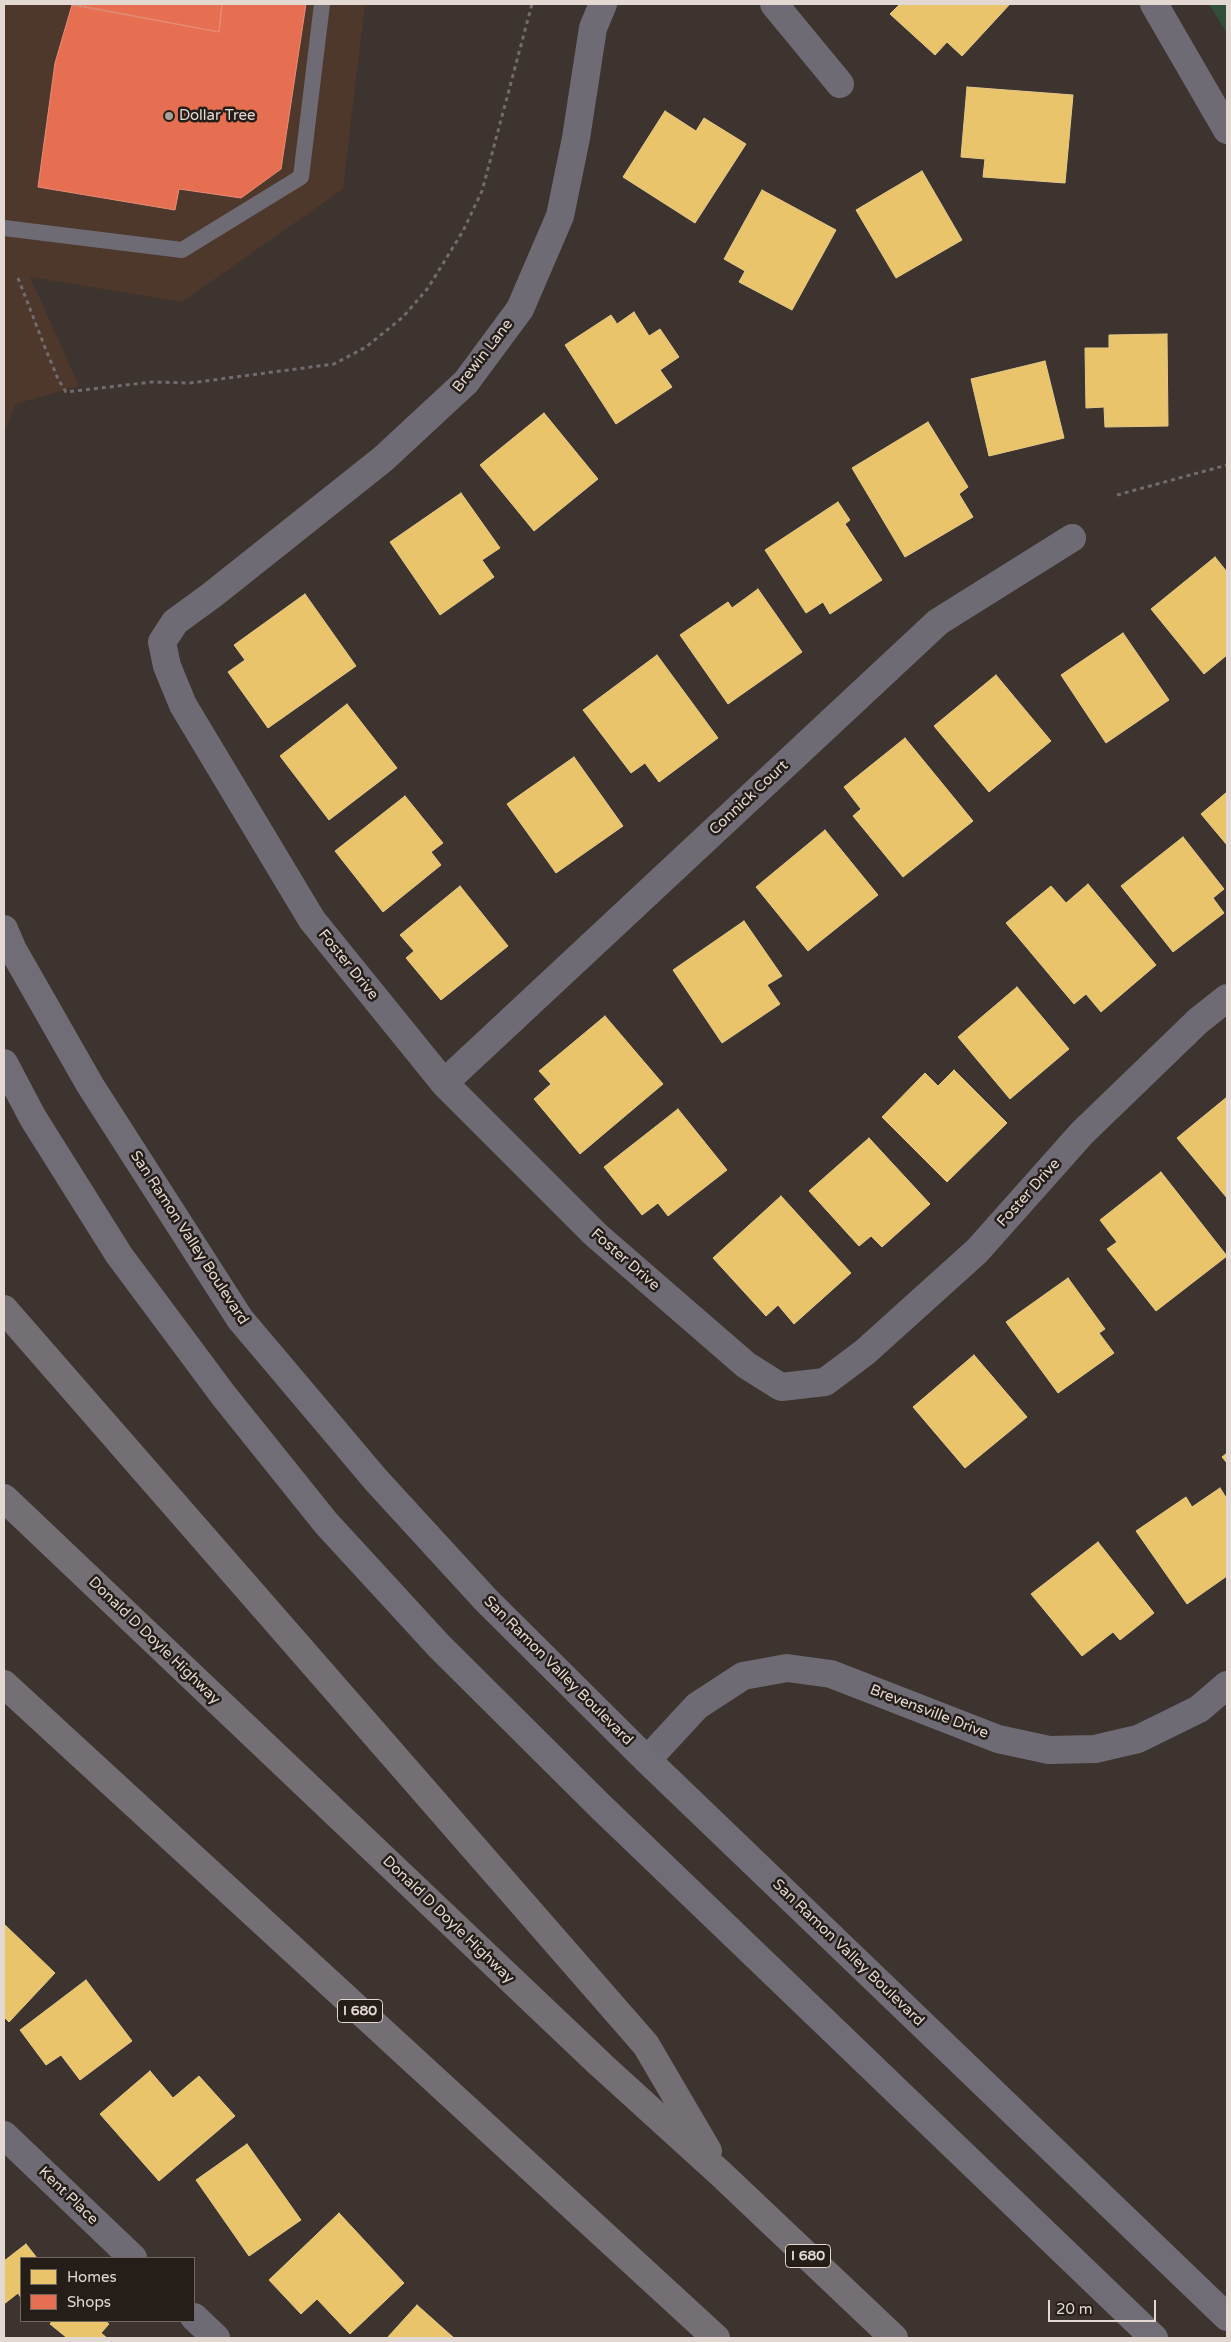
<!DOCTYPE html>
<html>
<head>
<meta charset="utf-8">
<style>
  body { margin:0 }
  #map { position:relative; width:1231px; height:2342px; overflow:hidden; background:#3e342f; font-family:"Varela Round",sans-serif }
  canvas { display:block }
  .frame { position:absolute; inset:0; border:5px solid #e3d8d2; pointer-events:none }
  .legend { position:absolute; left:20px; top:2257px; width:175px; height:65px; box-sizing:border-box; background:#251d18; border:1px solid #716862; margin:0; padding:6px 9px; list-style:none; font-size:15px; color:#e3d8d2 }
  .legend li { display:flex; align-items:center; gap:10px; height:25px }
  .legend b { width:25px; border:1px solid #716862 }
  .scale { position:absolute; left:1048px; top:2300px; width:108px; height:22px; box-sizing:border-box; border:2px solid #e3d8d2; border-top:0; padding-left:6px; font-size:15px; line-height:18px; white-space:nowrap; color:#e3d8d2; -webkit-text-stroke:4px #251d18; paint-order:stroke }
</style>
</head>
<body>
<div id="map">
<canvas width="1231" height="2342"></canvas>
<div class="frame"></div>
<ul class="legend">
<li><b style="height:14px;background:#e9c46a"></b>Homes</li>
<li><b style="height:14px;background:#e76f51"></b>Shops</li>
</ul>
<div class="scale">20 m</div>
</div>
<script>
const g = document.querySelector('canvas').getContext('2d');
g.lineJoin = 'round';
function fill(path, color) { g.fillStyle = color; g.fill(path, 'evenodd'); }
const toPath = rows => new Path2D(rows.map(r => 'M' + r).join(''));
function stroke(path, color, width, dash) { g.strokeStyle = color; g.lineWidth = width; g.lineCap = dash ? 'butt' : 'round'; g.setLineDash(dash || []); g.stroke(path); }
function write(font, color, halo, rows, align = 'center') {
  g.font = font + ' "Varela Round",sans-serif'; g.lineWidth = 5; g.setLineDash([]); g.textBaseline = 'middle'; g.strokeStyle = halo; g.fillStyle = color; for (const [text, x, y, turn = 0] of rows) {
    g.save(); g.translate(x, y); g.rotate((+turn || 0) * Math.PI / 180); g.textAlign = isNaN(turn) ? turn : align; if (halo) g.strokeText(text, 0, 0); g.fillText(text, 0, 0); g.restore();
  }
}
const built = toPath([
  [4,4,365,4,343,189,182,302,30,277,79,386,15,404,4,435]
]);
const green = toPath([
  [1209,4,1227,4,1227,33]
]);
const homes = toPath([
  [900,4,1010,4,962,56,947,42,935,55,890,14,900,4],
  [967,87,1073,95,1065,183,983,177,985,159,961,157,967,87],
  [665,111,696,131,704,118,746,144,695,223,623,177,665,111],
  [922,171,962,240,896,278,856,210,922,171],
  [762,190,836,230,792,310,739,282,745,271,724,259,762,190],
  [634,312,649,336,660,329,679,357,660,370,672,387,616,424,565,345,611,315,617,324,634,312],
  [1167,334,1168,426,1105,427,1104,407,1086,408,1085,348,1109,348,1109,335,1167,334],
  [1045,361,1064,438,989,456,971,379,1045,361],
  [544,413,598,479,534,531,480,465,544,413],
  [928,422,968,487,959,494,973,517,905,557,852,468,928,422],
  [461,493,500,548,482,560,494,577,440,615,390,542,461,493],
  [838,502,850,520,845,524,882,580,830,614,823,602,806,613,765,550,838,502],
  [1215,557,1227,572,1227,655,1204,674,1151,609,1215,557],
  [758,589,802,652,728,704,680,635,728,602,732,608,758,589],
  [305,594,356,666,268,728,228,672,245,660,234,645,305,594],
  [1123,633,1169,700,1106,743,1061,675,1123,633],
  [657,655,718,738,659,782,645,763,631,773,583,710,657,655],
  [996,675,1051,741,989,792,934,726,996,675],
  [347,704,397,768,329,820,280,756,347,704],
  [905,738,973,821,903,877,853,816,861,809,844,787,905,738],
  [574,757,623,826,556,873,507,804,574,757],
  [1227,792,1227,845,1201,814,1227,792],
  [405,796,443,843,431,852,441,865,383,912,335,851,405,796],
  [825,830,878,895,808,951,756,887,825,830],
  [1183,837,1224,889,1213,898,1224,913,1173,952,1121,886,1183,837],
  [1088,884,1156,965,1101,1012,1086,994,1074,1004,1006,923,1051,886,1066,903,1088,884],
  [460,886,508,946,441,1000,406,958,414,951,400,935,460,886],
  [744,921,782,976,767,985,780,1004,722,1043,673,970,744,921],
  [1017,987,1069,1049,1010,1099,958,1037,1017,987],
  [605,1016,663,1084,580,1154,534,1099,551,1084,539,1071,605,1016],
  [954,1070,1007,1123,947,1182,882,1117,925,1073,938,1086,954,1070],
  [1227,1097,1227,1198,1177,1138,1227,1097],
  [678,1109,727,1170,668,1216,658,1203,642,1215,604,1167,678,1109],
  [869,1138,930,1204,882,1247,871,1236,859,1246,809,1191,869,1138],
  [1161,1172,1227,1256,1156,1311,1107,1249,1117,1242,1100,1220,1161,1172],
  [781,1196,851,1273,794,1324,778,1305,766,1316,713,1258,781,1196],
  [1068,1278,1105,1329,1099,1333,1114,1353,1058,1393,1006,1322,1068,1278],
  [974,1355,1027,1417,965,1468,913,1407,974,1355],
  [1227,1453,1227,1463,1222,1457,1227,1453],
  [1220,1488,1227,1499,1227,1576,1187,1604,1136,1531,1186,1497,1192,1507,1220,1488],
  [1098,1542,1154,1613,1120,1640,1113,1632,1082,1656,1031,1594,1098,1542],
  [4,1924,55,1973,9,2022,4,2017,4,1924],
  [86,1980,132,2041,80,2080,61,2055,46,2065,20,2030,86,1980],
  [150,2071,173,2098,199,2076,235,2116,159,2181,100,2114,150,2071],
  [247,2144,301,2220,249,2256,196,2180,247,2144],
  [339,2213,404,2283,350,2334,317,2299,301,2314,269,2280,339,2213],
  [26,2244,37,2258,21,2258,21,2298,18,2293,4,2304,4,2261,26,2244],
  [417,2305,454,2338,387,2338,417,2305],
  [52,2321,105,2321,109,2324,101,2333,107,2338,65,2338,66,2337,50,2324,52,2321]
]);
const shops = toPath([
  [72,4,222,4,219,32,72,4],
  [222,4,306,4,281,169,241,198,179,189,175,210,38,187,55,63,72,5,219,32,222,4]
]);
const path = toPath([
  [18,278,44,345,58,379,66,392,152,382,190,383,334,364,366,347,403,317,428,288,463,231,482,191,532,4],
  [1117,495,1227,465]
]);
const service = toPath([
  [4,228,182,250,301,177,322,4]
]);
const minor = toPath([
  [603,4,593,28,576,138,560,216,520,309,466,382,383,459,212,595,175,622,162,642,167,666,183,705,312,920,444,1083,596,1235,746,1365,781,1387,825,1382,865,1352,977,1251,1082,1133,1198,1021,1227,998],
  [774,4,840,84],
  [444,1083,938,622,1072,538],
  [647,1760,697,1706,743,1676,787,1668,831,1674,998,1739,1049,1750,1095,1749,1138,1739,1199,1709,1227,1685],
  [4,2135,133,2258],
  [194,2317,216,2338]
]);
const tertiary = toPath([
  [1154,4,1227,130]
]);
const secondary = toPath([
  [4,929,13,950,90,1085,240,1319,376,1480,486,1600,647,1760,1227,2317],
  [4,1063,33,1118,119,1255,224,1396,326,1523,439,1646,601,1807,1154,2338]
]);
const motorway = toPath([
  [4,1309,646,2045,708,2151],
  [4,1498,601,2065,721,2174,894,2338],
  [4,1684,716,2338]
]);
const markers = [
  [169,116,5,"#a99f99"]
];
const shields = [
  [360,2011,45],
  [808,2256,45]
];
const shieldNames = [
  ["I 680",360,2011],
  ["I 680",808,2256]
];
const poiNames = [
  ["Dollar Tree",179,116]
];
const streetNames = [
  ["Brewin Lane",483,356,-52],
  ["Connick Court",749,798,-43],
  ["Foster Drive",348,965,51],
  ["Foster Drive",1029,1193,-48],
  ["San Ramon Valley Boulevard",189,1238,57],
  ["Foster Drive",625,1260,41],
  ["Donald D Doyle Highway",154,1641,44],
  ["San Ramon Valley Boulevard",558,1671,45],
  ["Brevensville Drive",929,1712,21],
  ["Donald D Doyle Highway",448,1920,44],
  ["San Ramon Valley Boulevard",848,1953,44],
  ["Kent Place",68,2196,44]
];
fill(built, '#4d382b');
fill(green, '#314e39');
fill(homes, '#e9c46a');
stroke(homes, '#e7ca89', 1);
fill(shops, '#e76f51');
stroke(shops, '#e68e78', 1);
stroke(path, '#706b6f', 3, [4, 4]);
stroke(service, '#6f6b75', 16);
stroke(minor, '#6f6b75', 28);
stroke(tertiary, '#6f6b75', 28);
stroke(secondary, '#716d76', 28);
stroke(motorway, '#746f74', 28);
for (const [x, y, r, color] of markers) { const dot = new Path2D(); dot.arc(x, y, r, 0, 2 * Math.PI); g.fillStyle = color; g.fill(dot); stroke(dot, '#251d18', 2); }
for (const [x, y, w] of shields) { const box = new Path2D(); box.roundRect(x - w / 2, y - 11.5, w, 23, 4); g.fillStyle = '#251d18'; g.fill(box); stroke(box, '#e3d8d2', 1); }
write('bold 14px', '#e3d8d2', null, shieldNames);
write('15px', '#e3d8d2', '#251d18', poiNames, 'left');
write('15px', '#e3d8d2', '#251d18', streetNames);
</script>
</body>
</html>
